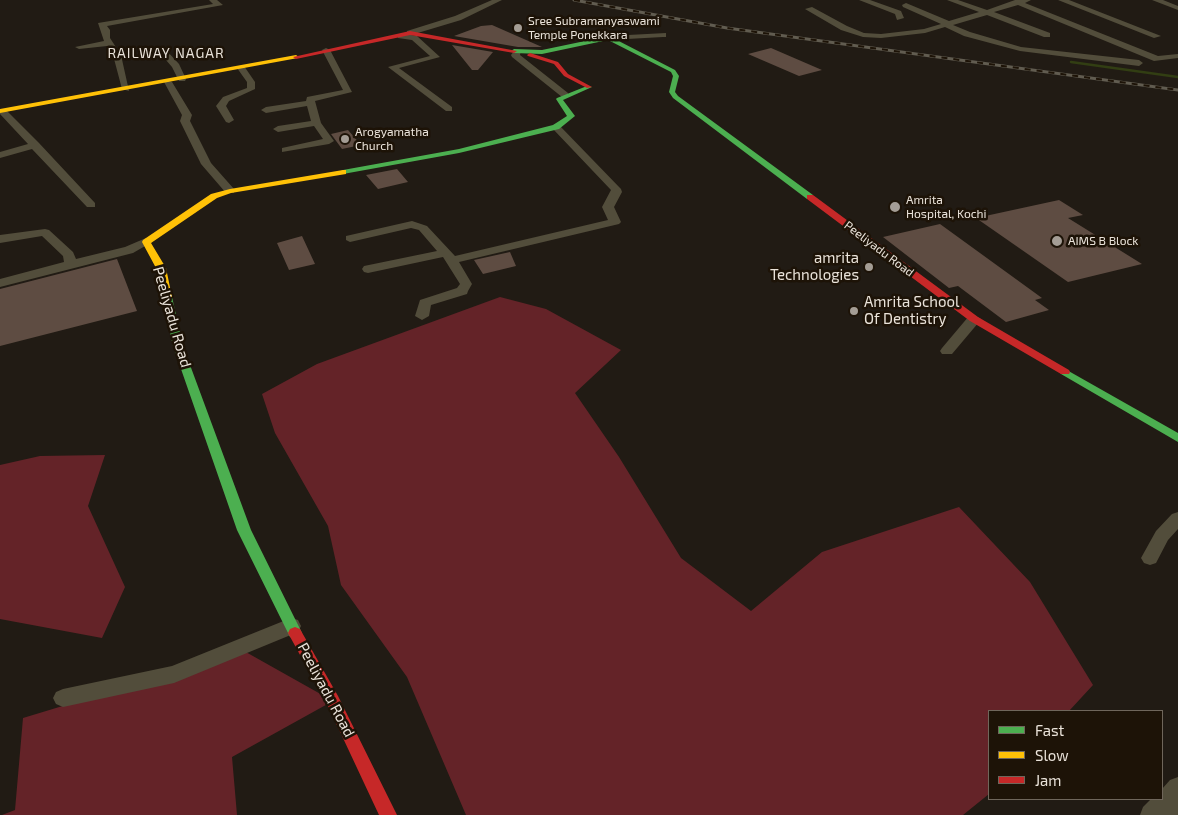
<!DOCTYPE html>
<html>
<head>
<meta charset="utf-8">
<style>
  body { margin:0 }
  #map { position:relative; width:1178px; height:815px; overflow:hidden; background:#211b14; font-family:"Exo 2",sans-serif }
  canvas { display:block }
  .legend { position:absolute; left:988px; top:710px; width:175px; height:90px; box-sizing:border-box; background:#1d1307; border:1px solid #6f665b; margin:0; padding:6px 9px; list-style:none; font-size:15px; color:#eae3da }
  .legend li { display:flex; align-items:center; gap:10px; height:25px }
  .legend b { width:25px; border:1px solid #6f665b }
</style>
</head>
<body>
<div id="map">
<canvas width="1178" height="815"></canvas>
<ul class="legend">
<li><b style="height:6px;background:#4caf50"></b>Fast</li>
<li><b style="height:6px;background:#ffc107"></b>Slow</li>
<li><b style="height:6px;background:#c62828"></b>Jam</li>
</ul>
</div>
<script>
const g = document.querySelector('canvas').getContext('2d');
g.lineJoin = 'round';
function fill(path, color) { g.fillStyle = color; g.fill(path, 'evenodd'); }
const toPath = rows => new Path2D(rows.map(r => 'M' + r).join(''));
function stroke(path, color, width, dash) { g.strokeStyle = color; g.lineWidth = width; g.lineCap = dash ? 'butt' : 'round'; g.setLineDash(dash || []); g.stroke(path); }
function write(font, color, halo, rows, align = 'center') {
  g.font = font + ' "Exo 2",sans-serif'; g.lineWidth = 5; g.setLineDash([]); g.textBaseline = 'middle'; g.strokeStyle = halo; g.fillStyle = color; for (const [text, x, y, turn = 0] of rows) {
    g.save(); g.translate(x, y); g.rotate((+turn || 0) * Math.PI / 180); g.textAlign = isNaN(turn) ? turn : align; if (halo) g.strokeText(text, 0, 0); g.fillText(text, 0, 0); g.restore();
  }
}
const green = toPath([
  [500,297,546,309,621,350,575,393,619,457,681,558,751,611,822,552,959,507,1030,582,1093,685,1069,711,989,711,989,794,963,815,466,815,407,677,341,585,328,526,275,433,262,394,317,364],
  [105,455,88,506,125,587,102,638,0,619,0,465,40,456],
  [244,651,333,701,232,757,237,815,2,815,15,810,23,718]
]);
const stream = toPath([
  [1071,62,1178,77]
]);
const building = toPath([
  [492,25,542,47,518,47,454,36,481,26],
  [452,45,493,52,478,70,472,70],
  [771,48,822,70,799,76,748,54],
  [348,130,361,145,342,149,331,134],
  [397,169,408,182,378,189,366,175],
  [1059,200,1083,215,1068,218,1142,264,1068,282,976,218],
  [940,224,1042,298,1035,300,1049,310,1006,322,958,286,949,288,883,237],
  [302,236,315,264,289,270,277,243],
  [510,252,516,266,483,274,474,260],
  [117,259,137,311,0,346,0,289]
]);
const street = toPath([
  [209,0,217,0,223,5,107,26,110,30,110,38,121,55,129,91,122,89,113,55,107,46,79,49,75,47,104,41,98,23,213,4,209,0],
  [492,0,502,0,461,20,411,35,417,36,440,57,399,68,452,107,452,111,446,111,388,67,430,56,412,40,398,38,398,34,407,35,407,31,455,16,492,0],
  [859,0,870,0,901,11,904,18,897,20,895,14,859,0],
  [947,0,958,0,987,10,1015,0,1031,0,1025,3,1158,56,1178,54,1178,58,1154,61,1018,5,994,12,1050,33,1050,37,1044,37,987,15,953,25,970,32,1021,47,1139,60,1143,63,1139,66,1020,51,964,36,945,27,925,33,881,38,863,37,841,30,805,9,812,7,847,26,864,33,881,34,924,29,941,24,903,7,902,5,906,3,949,21,979,12,947,0],
  [1058,0,1069,0,1161,36,1154,38,1058,0],
  [1152,0,1163,0,1178,6,1178,10,1152,0],
  [666,33,666,37,663,37,609,40,605,38,609,36,666,33],
  [326,48,330,50,352,92,315,101,321,123,334,141,329,144,282,152,282,148,323,139,314,126,278,132,273,129,278,126,311,121,307,106,266,113,261,110,266,107,306,101,307,97,343,90,322,50,326,48],
  [160,50,166,50,179,64,186,79,185,81,179,81,172,67,159,52,160,50],
  [515,50,521,50,520,55,568,93,568,97,562,97,512,57,511,55,515,50],
  [238,66,244,66,255,82,255,89,229,101,226,106,234,120,229,123,226,122,216,106,223,97,247,88,247,82,237,68,238,66],
  [165,80,172,82,192,115,190,121,211,163,234,189,234,193,226,193,201,164,180,121,182,115,164,82,165,80],
  [0,109,5,109,39,143,95,203,95,207,87,207,32,149,0,158,0,152,28,144,0,114,0,109],
  [556,124,559,125,621,189,622,192,614,207,621,222,619,224,459,262,472,284,468,291,467,294,431,305,429,316,422,320,415,316,420,300,457,288,460,284,443,257,368,273,364,272,362,269,364,266,437,251,419,230,411,228,350,242,346,240,346,236,412,221,427,226,455,256,608,220,602,207,611,190,553,129,553,125,556,124],
  [45,229,49,230,73,252,76,259,125,247,146,238,152,242,133,253,0,287,0,279,64,262,63,256,42,236,0,243,0,235,45,229],
  [974,315,981,319,979,322,952,354,942,354,940,351,942,348,969,316,974,315],
  [1178,512,1178,529,1168,540,1156,563,1150,565,1144,563,1141,558,1156,531,1172,514,1178,512],
  [291,618,298,620,301,626,298,632,174,683,63,707,56,704,53,698,56,692,63,689,172,666,291,618],
  [1178,777,1178,815,1140,815,1143,807,1151,799,1162,799,1162,789,1170,780,1178,777]
]);
const fast = toPath([
  [609,36,675,70,679,76,675,92,678,96,813,195,813,199,807,199,673,98,669,92,673,76,671,72,608,40,542,54,514,53,511,51,514,49,542,50,609,36],
  [587,86,592,87,563,100,575,116,559,129,459,153,343,174,339,172,343,170,459,149,553,125,567,116,556,99,557,98,587,86],
  [167,294,172,297,183,346,251,530,302,633,300,637,295,639,290,637,237,530,173,346,162,297,167,294],
  [1065,369,1178,433,1178,442,1061,374,1060,372,1061,370,1065,369]
]);
const slow = toPath([
  [296,55,299,57,298,58,0,113,0,109,296,55],
  [343,170,346,170,346,174,231,193,217,198,151,243,166,268,172,297,170,299,164,299,156,268,142,242,143,240,211,194,230,189,343,170]
]);
const jam = toPath([
  [410,31,517,51,514,53,410,35,296,59,293,57,410,31],
  [530,53,558,62,568,74,592,87,587,88,564,76,554,64,528,56,527,55,530,53],
  [807,195,813,195,978,317,1069,370,1070,372,1069,374,1061,374,970,321,807,199,807,195],
  [295,627,300,629,338,696,397,815,379,815,328,706,288,633,290,629,295,627]
]);
const rail = toPath([
  [574,0,727,28,1178,90]
]);
const markers = [
  [518,28,5,"#a49d95"],
  [345,139,5,"#a49d95"],
  [895,207,6,"#a49d95"],
  [1057,241,6,"#a49d95"],
  [869,267,5,"#a49d95"],
  [854,311,5,"#a49d95"]
];
const farPoinames = [
  ["Sree Subramanyaswami",528,21],
  ["Temple Ponekkara",528,35],
  ["Arogyamatha",355,132],
  ["Church",355,146],
  ["Amrita",906,200],
  ["Hospital, Kochi",906,214],
  ["AIMS B Block",1068,241]
];
const farStreetnames = [
  ["Peeliyadu Road",879,249,37]
];
const farNeighbourhoodnames = [
  ["RAILWAY NAGAR",166,53]
];
const poiNames = [
  ["amrita",859,258],
  ["Technologies",859,275],
  ["Amrita School",864,302,"left"],
  ["Of Dentistry",864,319,"left"]
];
const streetNames = [
  ["Peeliyadu Road",172,317,74],
  ["Peeliyadu Road",326,690,62]
];
fill(green, '#642328');
stroke(stream, '#323e13', 2.5);
fill(building, '#5e4c42');
fill(street, '#524d3b');
fill(fast, '#4caf50');
fill(slow, '#ffc107');
fill(jam, '#c62828');
stroke(rail, '#615c50', 3);
stroke(rail, '#1d1307', 2, [6]);
for (const [x, y, r, color] of markers) { const dot = new Path2D(); dot.arc(x, y, r, 0, 2 * Math.PI); g.fillStyle = color; g.fill(dot); stroke(dot, '#1d1307', 2); }
write('12px', '#eae3da', '#1d1307', farPoinames, 'left');
write('12px', '#eae3da', '#1d1307', farStreetnames);
g.letterSpacing = '1px';
write('14px', '#eae3da', '#1d1307', farNeighbourhoodnames);
g.letterSpacing = '0px';
write('15px', '#eae3da', '#1d1307', poiNames, 'right');
write('15px', '#eae3da', '#1d1307', streetNames);
</script>
</body>
</html>
